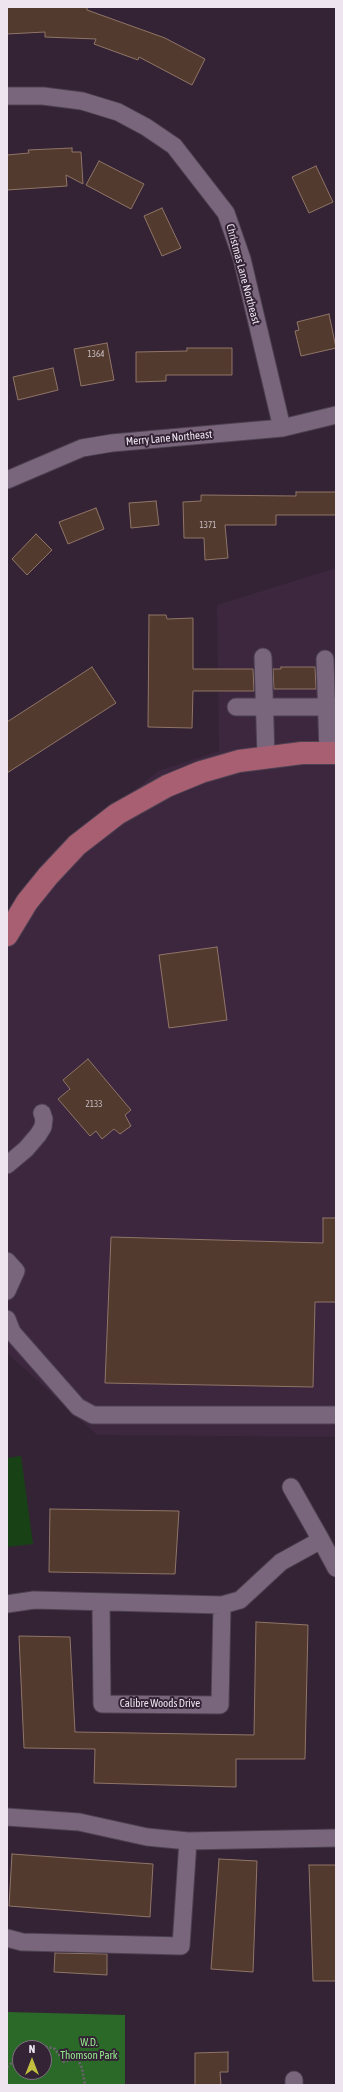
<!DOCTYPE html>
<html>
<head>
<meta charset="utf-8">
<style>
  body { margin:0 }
  #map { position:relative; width:343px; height:2092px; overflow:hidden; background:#332335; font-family:"Asap Condensed",sans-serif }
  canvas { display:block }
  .frame { position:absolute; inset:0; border:8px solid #eee4f0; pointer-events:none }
  .north { position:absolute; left:12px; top:2040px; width:40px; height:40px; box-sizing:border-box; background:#332335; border:1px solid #7e7080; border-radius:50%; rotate:0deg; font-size:11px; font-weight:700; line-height:16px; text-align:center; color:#eee4f0 }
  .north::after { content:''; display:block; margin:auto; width:14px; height:18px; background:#c1be40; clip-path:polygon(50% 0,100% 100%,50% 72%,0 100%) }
</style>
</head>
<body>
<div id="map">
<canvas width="343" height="2092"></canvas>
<div class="frame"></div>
<div class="north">N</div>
</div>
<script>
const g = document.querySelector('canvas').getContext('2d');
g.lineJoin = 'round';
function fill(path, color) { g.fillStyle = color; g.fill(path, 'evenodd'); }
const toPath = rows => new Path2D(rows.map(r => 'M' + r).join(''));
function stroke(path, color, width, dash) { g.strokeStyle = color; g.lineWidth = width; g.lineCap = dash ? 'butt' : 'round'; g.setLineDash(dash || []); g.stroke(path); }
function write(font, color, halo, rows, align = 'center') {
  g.font = font + ' "Asap Condensed",sans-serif'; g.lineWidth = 4; g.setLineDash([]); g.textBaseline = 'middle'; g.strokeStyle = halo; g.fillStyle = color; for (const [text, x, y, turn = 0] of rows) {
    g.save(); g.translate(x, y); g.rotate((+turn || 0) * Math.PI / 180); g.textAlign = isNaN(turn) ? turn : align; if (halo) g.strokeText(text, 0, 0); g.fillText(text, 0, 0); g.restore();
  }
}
const built = toPath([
  [336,568,336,1437,97,1435,7,1353,7,923,99,820,158,771,219,751,217,605]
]);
const green = toPath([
  [21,1456,33,1544,7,1547,7,1458]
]);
const forest = toPath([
  [7,2012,125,2015,125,2085,7,2085],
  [20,2048,44,2048,44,2072,20,2072]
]);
const building = toPath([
  [7,7,87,7,87,10,165,38,205,59,192,85,139,57,138,60,94,44,96,39,45,37,45,32,7,34,7,7],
  [72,148,72,152,81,152,83,184,66,175,67,186,7,190,7,155,29,153,28,150,72,148],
  [99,161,144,184,131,209,86,185,99,161],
  [316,166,333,202,309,213,292,177,316,166],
  [162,208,181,248,162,256,144,216,162,208],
  [329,314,336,348,301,356,295,331,299,330,297,322,329,314],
  [107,343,114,380,81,386,74,349,107,343],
  [187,348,232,348,232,375,166,375,166,381,136,382,136,352,187,351,187,348],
  [53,368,58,390,18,400,13,377,53,368],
  [296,492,336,492,336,515,276,515,276,525,225,525,228,558,205,560,204,538,184,538,183,502,201,501,201,495,296,496,296,492],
  [156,501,159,525,131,528,129,503,156,501],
  [96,508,104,529,68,544,59,522,96,508],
  [36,534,52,550,27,575,12,559,36,534],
  [149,615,166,615,167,619,193,618,193,669,253,669,254,691,193,691,192,728,148,727,149,615],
  [92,667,116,703,7,773,7,722,92,667],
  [281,667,315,667,316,689,274,689,273,669,281,669,281,667],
  [217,947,227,1020,169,1028,159,955,217,947],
  [88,1059,131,1110,125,1115,131,1126,120,1134,114,1129,102,1139,96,1131,90,1136,58,1099,70,1089,63,1080,88,1059],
  [323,1218,336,1218,336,1302,315,1302,313,1387,105,1383,111,1237,323,1243,323,1218],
  [50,1509,179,1511,175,1574,49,1572,50,1509],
  [256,1622,308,1625,305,1759,236,1759,236,1787,94,1783,95,1749,24,1748,19,1636,70,1637,75,1732,254,1735,256,1622],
  [12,1854,153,1864,150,1917,9,1906,12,1854],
  [219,1859,257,1861,253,1972,211,1969,219,1859],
  [309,1865,336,1865,336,1981,313,1981,309,1865],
  [55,1953,107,1954,107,1975,54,1972,55,1953],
  [228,2052,228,2072,220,2072,221,2085,195,2085,195,2053,228,2052]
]);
const path = toPath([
  [38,2048,44,2046,55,2049,64,2062,77,2058,82,2068,85,2085],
  [7,2067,20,2056]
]);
const minor = toPath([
  [7,96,43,96,82,101,118,112,146,127,174,146,226,213,242,259,282,428],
  [7,480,82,448,112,443,282,428,336,415],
  [263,657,266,757],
  [325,659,328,753],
  [236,707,336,707],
  [7,1165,26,1149,38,1135,43,1127,44,1119,42,1113],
  [7,1261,16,1271,7,1291],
  [7,1319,12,1332,78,1407,93,1415,336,1415],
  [291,1487,321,1540],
  [101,1603,102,1704,220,1705,222,1605],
  [7,1604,34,1600,222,1605,240,1600,281,1562,321,1540,336,1568],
  [7,1817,79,1822,147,1837,188,1841,336,1838],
  [7,1938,22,1942,181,1946,188,1841],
  [294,2080,294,2085]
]);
const major = toPath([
  [7,935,27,902,48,876,77,845,117,814,167,786,201,772,239,761,302,753,336,753]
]);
const numberNames = [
  ["1364",96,354],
  ["1371",208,525],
  ["2133",94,1104]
];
const streetNames = [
  ["Christmas Lane Northeast",243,274,75],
  ["Merry Lane Northeast",169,438,-5],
  ["Calibre Woods Drive",160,1704]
];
const parkNames = [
  ["W.D.",89,2043],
  ["Thomson Park",89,2056]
];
fill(built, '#3c273f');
fill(green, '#184216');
fill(forest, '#2a6927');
fill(building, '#523a2e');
stroke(building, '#907567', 1);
stroke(minor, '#4d4050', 19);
stroke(major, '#4d4050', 24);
stroke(path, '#706272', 2.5, [2, 2]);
stroke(minor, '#79667c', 17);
stroke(major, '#a85f72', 22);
write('9px', '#c7bac0', null, numberNames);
write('11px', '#eee4f0', '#332335', streetNames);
write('11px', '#93e88c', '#332335', parkNames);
</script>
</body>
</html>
